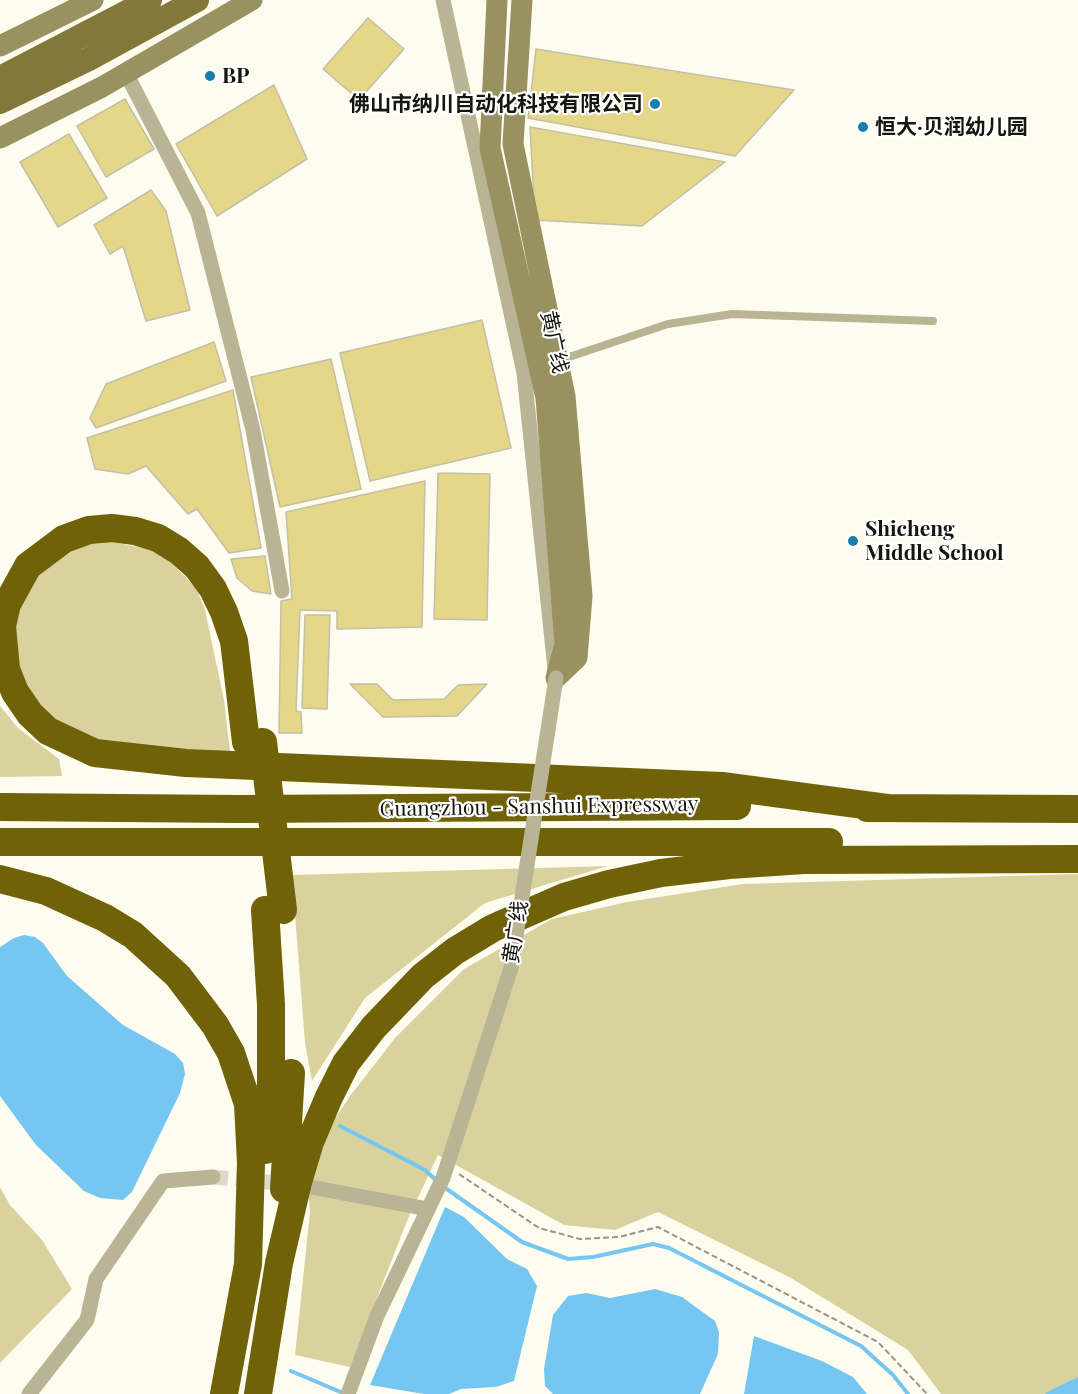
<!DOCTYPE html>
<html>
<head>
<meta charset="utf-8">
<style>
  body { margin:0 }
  canvas { display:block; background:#fefcee }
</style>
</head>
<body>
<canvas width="1078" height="1394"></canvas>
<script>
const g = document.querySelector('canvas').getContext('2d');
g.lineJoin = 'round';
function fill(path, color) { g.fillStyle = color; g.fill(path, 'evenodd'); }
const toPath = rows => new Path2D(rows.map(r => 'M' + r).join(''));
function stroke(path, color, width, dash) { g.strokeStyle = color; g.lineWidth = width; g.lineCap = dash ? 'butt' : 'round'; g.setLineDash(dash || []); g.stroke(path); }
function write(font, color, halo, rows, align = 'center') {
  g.font = font + ' "Playfair Display","Noto Sans SC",serif'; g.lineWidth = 4.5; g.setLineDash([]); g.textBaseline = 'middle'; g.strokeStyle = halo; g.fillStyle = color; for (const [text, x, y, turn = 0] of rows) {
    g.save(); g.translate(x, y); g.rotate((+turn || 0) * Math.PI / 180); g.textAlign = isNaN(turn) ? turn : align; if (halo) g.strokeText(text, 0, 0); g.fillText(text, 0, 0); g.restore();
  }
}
const green = toPath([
  [109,541,161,552,196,588,205,610,224,700,230,752,151,751,73,734,44,713,21,680,12,620,34,580,70,546],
  [0,706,18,728,59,759,62,776,0,777],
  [608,866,485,903,365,998,312,1081,305,1043,292,875],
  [1078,874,1078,1394,941,1394,908,1350,791,1278,658,1212,615,1230,564,1225,438,1155,407,1221,350,1367,295,1355,310,1212,307,1175,315,1149,350,1096,395,1038,464,969,552,919,627,902,743,884],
  [0,1187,10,1205,42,1240,72,1289,0,1363]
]);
const water = toPath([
  [24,935,35,937,43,943,67,976,123,1025,175,1054,183,1063,185,1074,180,1093,132,1192,123,1200,100,1198,84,1191,36,1145,0,1096,0,947,14,938],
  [445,1207,464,1217,507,1259,527,1269,537,1286,514,1381,496,1387,461,1389,449,1394,424,1394,370,1385],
  [655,1289,682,1297,715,1321,719,1332,718,1354,700,1394,553,1394,545,1386,544,1369,553,1315,568,1296,586,1293,610,1298],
  [754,1336,822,1361,853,1377,867,1394,744,1394],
  [1078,1377,1078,1394,1045,1394,1047,1392]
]);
const stream = toPath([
  [340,1126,425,1170,438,1182],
  [444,1187,522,1242,568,1259,593,1257,653,1244,669,1248,861,1346,893,1375,908,1394],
  [291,1371,343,1393]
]);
const building = toPath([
  [368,18,404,49,359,100,323,69,368,18],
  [536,49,573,55,794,90,735,156,528,118,536,49],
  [274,85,307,159,217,216,176,144,274,85],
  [125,99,154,149,106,177,77,126,125,99],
  [530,127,725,162,642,226,535,220,530,127],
  [69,134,107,198,58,227,20,162,69,134],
  [151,190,166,211,190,310,146,321,123,246,110,254,94,225,151,190],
  [482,320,511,448,370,481,340,353,482,320],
  [214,342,226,381,96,428,90,418,106,384,214,342],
  [331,359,361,489,280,507,251,377,331,359],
  [233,390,261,548,229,553,197,509,188,514,146,466,128,474,95,469,87,438,233,390],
  [438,473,490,474,487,620,434,619,438,473],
  [425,481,422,627,337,629,337,611,300,610,296,711,301,712,302,733,279,733,281,601,292,599,286,512,425,481],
  [265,556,271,594,252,591,237,578,231,559,265,556],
  [305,615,330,615,327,709,302,708,305,615],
  [350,684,377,684,393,700,444,699,458,685,487,684,457,716,383,717,350,684]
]);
const streetTunnel = toPath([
  [213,1177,290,1184]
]);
const path = toPath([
  [459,1174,539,1228,580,1239,619,1237,658,1227,878,1342,927,1394]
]);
const lane = toPath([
  [560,360,668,324,732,314,933,321]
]);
const street = toPath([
  [443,0,524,373,555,669],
  [126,73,198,213,253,430,282,591],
  [305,1186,428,1209],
  [29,1394,87,1320,96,1279,163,1181,213,1177],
  [348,1394,377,1316,443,1178,511,968]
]);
const secondary = toPath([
  [497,0,490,148,546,398,565,644,556,678,577,658,582,596,565,396,513,144,522,0],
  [0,46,93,0],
  [0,138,102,87,252,0]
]);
const primary = toPath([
  [0,78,150,0],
  [0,102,89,59,197,0]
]);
const highway = toPath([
  [246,742,234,641,224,612,213,589,197,567,179,551,158,538,135,531,112,528,89,530,64,539,28,566,7,604,2,626,6,669,15,692,30,714,48,731,95,753,186,763,722,786,887,808],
  [0,807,239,809,737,806],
  [867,808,1078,809],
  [0,842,829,842],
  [0,879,46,891,105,918,133,935,178,976,215,1025,231,1053,248,1104,251,1163,248,1264,224,1394],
  [265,910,271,1005,271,1084,265,1150],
  [284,1189,291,1073],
  [258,1394,279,1263,298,1182,310,1142,329,1097,346,1063,374,1027,423,976,455,951,493,928,564,897,609,884,661,873,729,865,804,860,1078,859]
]);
const streetBridge = toPath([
  [511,968,556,678]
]);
const highwayBridge = toPath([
  [263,742,283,910]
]);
const markers = [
  [210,76,6,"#197faa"],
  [655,104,6,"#197faa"],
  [863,127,6,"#197faa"],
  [853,541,6,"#197faa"]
];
const poiNames = [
  ["BP",222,76],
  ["佛山市纳川自动化科技有限公司",643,104,"right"],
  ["恒大·贝润幼儿园",875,127],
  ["Shicheng",865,529],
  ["Middle School",865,553]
];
const streetNames = [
  ["黄广线",554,342,78],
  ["Guangzhou - Sanshui Expressway",539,807,-1],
  ["黄广线",516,932,-81]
];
fill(green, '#dad29e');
fill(water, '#75c6f0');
stroke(stream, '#75c6f0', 4);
fill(building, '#e4d789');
stroke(building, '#c3bfa8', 1.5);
stroke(streetTunnel, '#dbdacc', 15, [15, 8]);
stroke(path, '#98968b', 2, [6, 3]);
stroke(lane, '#b9b494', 8);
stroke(street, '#b9b494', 15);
stroke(secondary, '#999160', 21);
stroke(primary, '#827839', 24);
stroke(highway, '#6f6208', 28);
stroke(streetBridge, '#b9b494', 15);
stroke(highwayBridge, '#6f6208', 28);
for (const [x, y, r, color] of markers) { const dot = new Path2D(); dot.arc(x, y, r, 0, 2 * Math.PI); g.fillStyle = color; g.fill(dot); stroke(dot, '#fff', 2); }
write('bold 21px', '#17160e', '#fff', poiNames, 'left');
write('21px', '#17160e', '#fff', streetNames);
</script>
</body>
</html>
